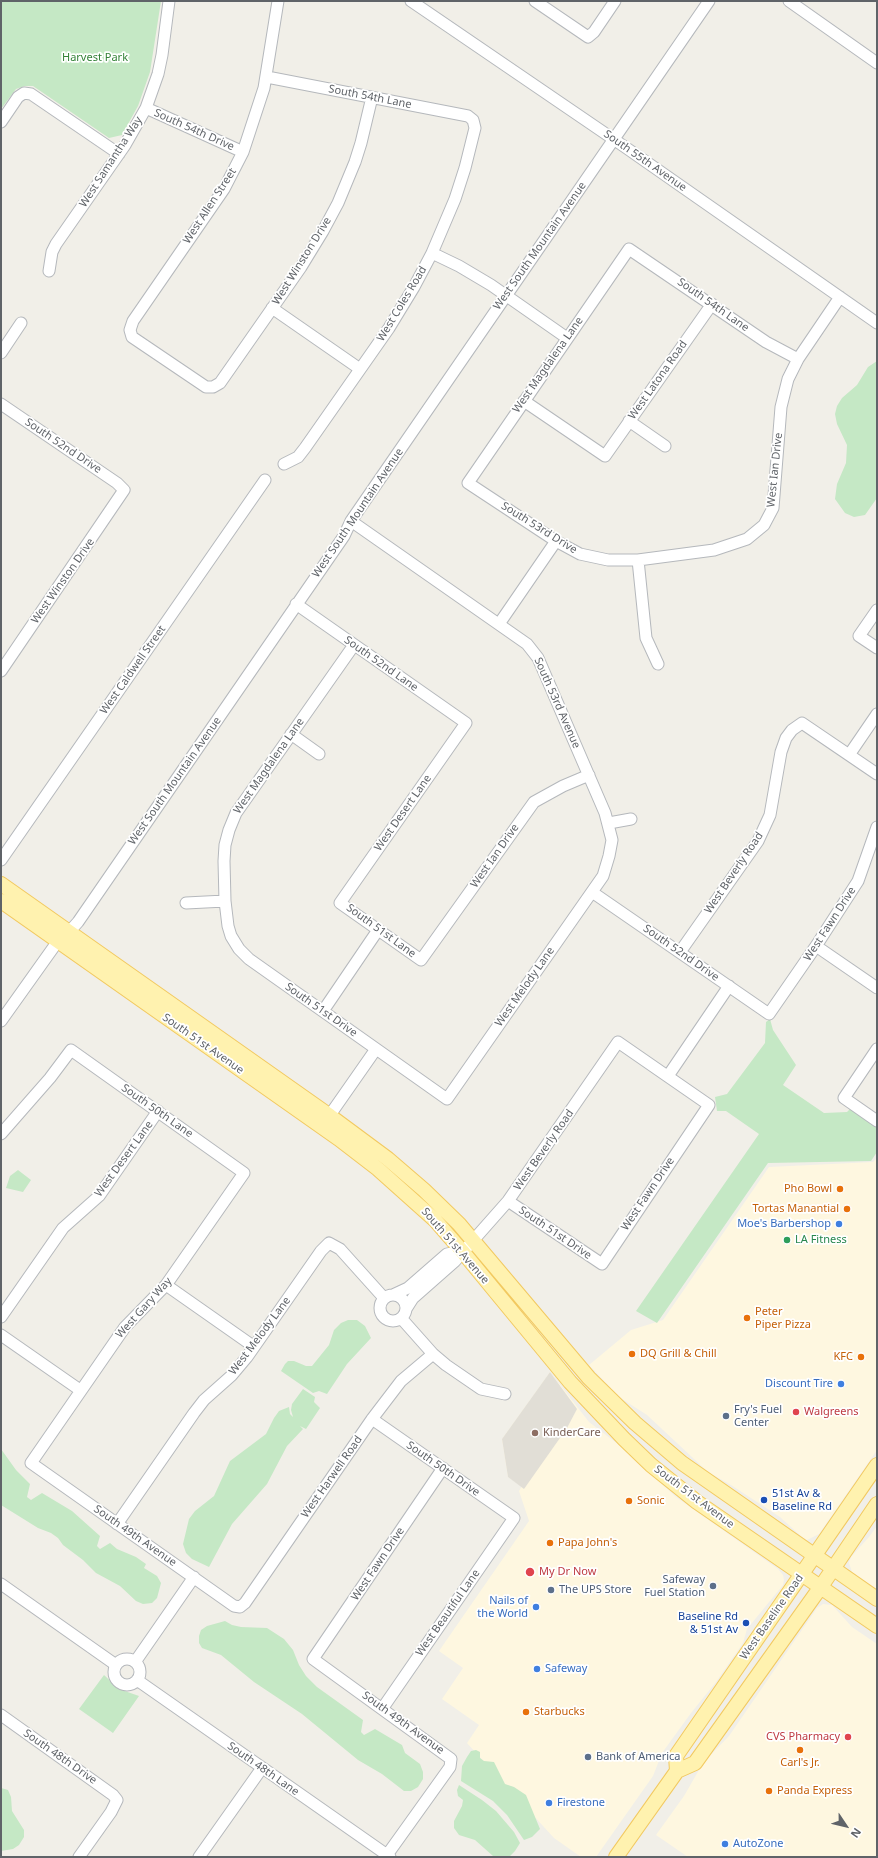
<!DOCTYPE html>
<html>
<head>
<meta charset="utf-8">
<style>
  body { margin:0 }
  #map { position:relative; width:878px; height:1858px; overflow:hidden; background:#f1efe8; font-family:"Noto Sans",sans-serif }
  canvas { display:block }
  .frame { position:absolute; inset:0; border:2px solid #5f6368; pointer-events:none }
  .north { position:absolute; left:826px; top:1806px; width:40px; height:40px; -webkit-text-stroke:3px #fff; paint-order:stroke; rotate:125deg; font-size:11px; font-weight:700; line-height:16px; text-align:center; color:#5f6368 }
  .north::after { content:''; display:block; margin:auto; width:14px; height:18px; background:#5f6368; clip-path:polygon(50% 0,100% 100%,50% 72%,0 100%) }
</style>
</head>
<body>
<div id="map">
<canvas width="878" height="1858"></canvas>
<div class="frame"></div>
<div class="north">N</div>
</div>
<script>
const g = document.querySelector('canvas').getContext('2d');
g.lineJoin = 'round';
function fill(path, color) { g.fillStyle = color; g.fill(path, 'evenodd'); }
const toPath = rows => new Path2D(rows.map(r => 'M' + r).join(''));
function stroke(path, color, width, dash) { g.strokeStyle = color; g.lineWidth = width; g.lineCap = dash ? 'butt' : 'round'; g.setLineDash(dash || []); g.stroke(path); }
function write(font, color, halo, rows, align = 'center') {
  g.font = font + ' "Noto Sans",sans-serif'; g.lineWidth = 3.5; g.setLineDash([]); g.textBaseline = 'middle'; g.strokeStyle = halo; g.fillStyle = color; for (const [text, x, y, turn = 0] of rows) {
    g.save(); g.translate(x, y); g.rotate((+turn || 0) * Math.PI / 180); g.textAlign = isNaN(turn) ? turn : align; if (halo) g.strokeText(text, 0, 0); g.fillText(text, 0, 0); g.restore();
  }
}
const commercial = toPath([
  [877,1158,877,1450,819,1534,807,1540,802,1537,780,1517,731,1485,708,1472,647,1415,619,1397,589,1365,631,1330,663,1320,769,1167,873,1162],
  [550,1372,589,1422,619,1445,676,1497,778,1569,783,1575,784,1580,783,1585,747,1629,743,1643,716,1682,691,1713,662,1753,653,1776,596,1857,581,1857,554,1838,467,1743,479,1725,442,1699,463,1668,439,1651,529,1521,519,1491,522,1486,508,1477,502,1439],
  [877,1526,877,1591,852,1572,849,1563,851,1557,869,1537],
  [823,1604,832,1605,852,1627,877,1644,877,1857,688,1857,656,1835,684,1796,703,1763,729,1736,817,1608]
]);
const education = toPath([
  [550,1372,577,1409,567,1428,524,1489,508,1477,502,1439]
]);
const green = toPath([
  [1,1,161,1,150,72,138,106,122,135,109,138,33,86,25,86,16,89,1,109],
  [877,361,877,498,865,515,854,517,845,513,835,499,837,484,846,463,847,445,837,424,835,414,837,406,842,398,857,385,868,367],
  [770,1019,773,1030,796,1065,783,1085,824,1113,847,1112,851,1108,877,1125,877,1152,871,1161,768,1163,657,1323,636,1311,759,1134,726,1111,717,1111,715,1097,727,1094,765,1043,766,1022],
  [18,1170,31,1180,23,1192,6,1188,10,1176],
  [348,1320,357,1320,365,1326,371,1338,347,1364,327,1394,319,1391,313,1393,281,1371,285,1364,288,1361,294,1361,306,1366,312,1366,329,1345,334,1330,341,1323],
  [303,1389,315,1397,314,1402,320,1408,306,1429,300,1426,303,1429,287,1446,267,1484,232,1524,209,1567,192,1559,186,1553,183,1544,189,1519,195,1511,214,1496,230,1461,266,1434,274,1418,279,1411,289,1407,290,1414,293,1417,291,1410,292,1404],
  [1,1449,16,1470,30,1484,27,1497,31,1500,42,1493,72,1511,100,1536,97,1546,100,1549,110,1543,117,1549,136,1557,146,1564,144,1568,157,1576,161,1583,157,1598,152,1603,143,1604,136,1601,120,1586,96,1573,83,1560,63,1545,58,1538,51,1533,38,1528,1,1505],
  [225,1621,232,1625,241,1627,267,1628,284,1639,293,1650,299,1665,306,1676,317,1687,363,1720,361,1732,364,1735,375,1729,402,1745,405,1753,420,1764,423,1772,423,1779,418,1787,411,1791,404,1791,382,1774,358,1760,302,1714,254,1682,221,1655,202,1648,199,1643,199,1636,201,1630,207,1626],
  [104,1675,119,1689,139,1696,113,1733,79,1709],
  [476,1750,480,1752,480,1758,484,1761,494,1762,505,1784,514,1787,526,1795,540,1829,532,1837,524,1840,507,1815,493,1801,461,1781,462,1766,467,1757,471,1751],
  [459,1785,482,1800,496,1811,514,1832,520,1843,515,1851,509,1857,493,1856,475,1840,459,1835,454,1828,454,1821,462,1806,463,1800,458,1796,457,1790],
  [1,1788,8,1790,11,1797,12,1811,24,1830,24,1837,19,1845,13,1849,1,1851]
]);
const minor = toPath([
  [278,1,264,88,243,152,224,189,133,321,130,330,132,337,206,387,213,387,220,383,301,267,323,231,338,203,355,162,361,143,372,97],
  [411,1,625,147,877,323],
  [535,1,588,37,594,32,615,1],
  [789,1,877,63],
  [267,77,468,116,473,120,475,128,465,168,455,199,432,253,414,287,389,328,305,448,298,457,284,464],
  [146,108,243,152],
  [1,122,18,97,24,93,31,94,119,154],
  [432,253,459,266,491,285,567,338],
  [49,271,52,252,56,244,125,145,146,108,158,74,162,55,169,1],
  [272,308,360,369],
  [1,353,21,323],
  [798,359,766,342,629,249,468,483,556,541,580,554,608,560,638,560,714,550,747,539,764,525,773,508,781,407,788,379,798,359,840,297],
  [524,401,605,456,712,304],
  [1,404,117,483,124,490,1,671],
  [629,421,665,446],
  [351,521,527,644,538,658,605,813,612,840,609,856,603,876,447,1099,249,959,239,949,231,936,228,926,225,901,224,861,225,845,229,830,236,813,354,645],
  [638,560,646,638,658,664],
  [296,604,466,723,340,903,421,960,534,802,563,786,589,775],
  [877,610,859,636,877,648],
  [499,624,556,541],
  [291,734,319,754],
  [849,755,877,714],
  [609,823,631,819],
  [1,860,265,480],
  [592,892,769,1014,816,946,858,881,877,827],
  [186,903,225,901],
  [816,946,877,988],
  [680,952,758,841,770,815,781,752,786,738,792,730,802,723,877,774],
  [323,1011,378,930],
  [1,1021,58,941,69,932,78,922,344,536,351,521,709,1],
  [877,1049,844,1098,877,1121],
  [668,1076,729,986],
  [325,1122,376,1049],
  [1,1134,50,1078,71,1050,244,1173,166,1285,125,1327,31,1463,234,1606,240,1607,245,1603,372,1419,401,1381,433,1354],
  [166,1285,253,1346],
  '380 1308a13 13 0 1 1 26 0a13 13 0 1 1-26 0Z',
  [393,1295,408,1288,447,1254,462,1251],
  [406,1309,413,1298,455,1261,508,1201,618,1042,709,1105,602,1264,508,1201],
  [1,1317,63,1228,99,1196,158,1111],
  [401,1318,433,1354,446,1365,481,1389,505,1394],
  [1,1335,80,1390],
  [372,1419,514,1518,382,1709],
  [117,1524,194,1413,204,1400,231,1376,247,1357,321,1251,329,1243,340,1249,384,1298],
  [1,1584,116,1665],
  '114 1672a13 13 0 1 1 26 0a13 13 0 1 1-26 0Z',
  [135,1662,194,1577],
  [137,1680,390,1857],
  [1,1715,113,1795,117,1800,111,1812,79,1857],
  [387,1855,450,1767,451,1759,313,1659,443,1468],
  [199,1857,262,1768]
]);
const major = toPath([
  [1,884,330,1116,388,1159,424,1190,459,1224,589,1378,635,1423,682,1463,877,1599],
  [1,901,339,1139,378,1169,435,1220,462,1251,570,1382,624,1439,651,1465,697,1502,877,1626],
  [677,1771,676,1756,877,1465],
  [616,1857,677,1771,695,1763,820,1588,877,1504]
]);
const markers = [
  [840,1189,4,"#e8710a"],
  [847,1209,4,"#e8710a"],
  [839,1224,4,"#3f7fe0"],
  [787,1240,4,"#2e9e5b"],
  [747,1318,4,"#e8710a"],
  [632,1354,4,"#e8710a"],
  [861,1357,4,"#e8710a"],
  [841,1384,4,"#3f7fe0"],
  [796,1412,4,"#e0444e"],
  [726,1416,4,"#5c6f8a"],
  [535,1433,4,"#8d6e63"],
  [764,1500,4,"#1a4fb4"],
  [629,1501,4,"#e8710a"],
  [550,1543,4,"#e8710a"],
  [530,1572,5,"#e0444e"],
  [713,1586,4,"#5c6f8a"],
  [551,1590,4,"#5c6f8a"],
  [536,1607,4,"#3f7fe0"],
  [746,1623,4,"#1a4fb4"],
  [537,1669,4,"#3f7fe0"],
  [526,1712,4,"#e8710a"],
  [848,1737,4,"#e0444e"],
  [800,1750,4,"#e8710a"],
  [588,1757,4,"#5c6f8a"],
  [769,1791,4,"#e8710a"],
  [549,1803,4,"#3f7fe0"],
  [725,1844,4,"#3f7fe0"]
];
const parkNames = [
  ["Harvest Park",95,58]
];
const streetNames = [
  ["South 54th Lane",370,97,11],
  ["South 54th Drive",194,130,24],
  ["South 55th Avenue",645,161,35],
  ["West Samantha Way",111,162,-57],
  ["West Allen Street",210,206,-57],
  ["West South Mountain Avenue",540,246,-55],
  ["West Winston Drive",302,261,-58],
  ["West Coles Road",402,304,-59],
  ["South 54th Lane",713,305,35],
  ["West Magdalena Lane",548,365,-55],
  ["West Latona Road",658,380,-55],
  ["South 52nd Drive",63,446,34],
  ["West Ian Drive",775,470,-84],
  ["West South Mountain Avenue",358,513,-56],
  ["South 53rd Drive",539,528,32],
  ["West Winston Drive",63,581,-55],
  ["South 52nd Lane",381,664,35],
  ["West Caldwell Street",133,670,-55],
  ["South 53rd Avenue",557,703,66],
  ["West Magdalena Lane",269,766,-55],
  ["West South Mountain Avenue",175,781,-55],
  ["West Desert Lane",403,813,-55],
  ["West Ian Drive",495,856,-55],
  ["West Beverly Road",734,873,-56],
  ["West Fawn Drive",830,924,-57],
  ["South 51st Lane",381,931,36],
  ["South 52nd Drive",681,953,35],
  ["West Melody Lane",525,987,-55],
  ["South 51st Drive",321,1010,35],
  ["South 51st Avenue",203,1044,35],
  ["South 50th Lane",157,1111,35],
  ["West Beverly Road",544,1150,-55],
  ["West Desert Lane",124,1159,-54],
  ["West Fawn Drive",648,1194,-56],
  ["South 51st Drive",555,1233,34],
  ["South 51st Avenue",455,1246,49],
  ["West Gary Way",144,1308,-48],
  ["West Melody Lane",260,1336,-53],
  ["South 50th Drive",443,1469,35],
  ["West Harwell Road",332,1477,-55],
  ["South 51st Avenue",694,1497,37],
  ["South 49th Avenue",135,1536,35],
  ["West Fawn Drive",378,1564,-56],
  ["West Beautiful Lane",448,1613,-55],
  ["West Baseline Road",772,1617,-55],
  ["South 49th Avenue",403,1723,36],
  ["South 48th Drive",60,1757,35],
  ["South 48th Lane",263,1769,35]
];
const foodNames = [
  ["Pho Bowl",832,1189,"right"],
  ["Tortas Manantial",839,1209,"right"],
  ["Peter",755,1312],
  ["Piper Pizza",755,1325],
  ["DQ Grill & Chill",640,1354],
  ["KFC",853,1357,"right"],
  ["Sonic",637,1501],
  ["Papa John's",558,1543],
  ["Starbucks",534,1712],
  ["Carl's Jr.",800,1763,"center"],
  ["Panda Express",777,1791]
];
const shopNames = [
  ["Moe's Barbershop",831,1224],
  ["Discount Tire",833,1384],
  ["Nails of",528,1601],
  ["the World",528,1614],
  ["Safeway",545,1669,"left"],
  ["Firestone",557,1803,"left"],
  ["AutoZone",733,1844,"left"]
];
const leisureNames = [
  ["LA Fitness",795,1240]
];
const serviceNames = [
  ["Fry's Fuel",734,1410],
  ["Center",734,1423],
  ["Safeway",705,1580,"right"],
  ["Fuel Station",705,1593,"right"],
  ["The UPS Store",559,1590],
  ["Bank of America",596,1757]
];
const healthNames = [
  ["Walgreens",804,1412],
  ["My Dr Now",539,1572],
  ["CVS Pharmacy",840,1737,"right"]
];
const educationNames = [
  ["KinderCare",543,1433]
];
const transitNames = [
  ["51st Av &",772,1494],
  ["Baseline Rd",772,1507],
  ["Baseline Rd",738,1617,"right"],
  ["& 51st Av",738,1630,"right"]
];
fill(commercial, '#fef7e0');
fill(education, '#e1ded6');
fill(green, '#c5e8c5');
stroke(minor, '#b5b8bc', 13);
stroke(major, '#f2c960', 16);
stroke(minor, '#fff', 11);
stroke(major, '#fff2af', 14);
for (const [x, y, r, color] of markers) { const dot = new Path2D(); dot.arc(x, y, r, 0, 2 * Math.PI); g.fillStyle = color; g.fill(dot); stroke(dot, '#fff', 1.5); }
write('11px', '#348238', '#fff', parkNames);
write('11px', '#5f6368', '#fff', streetNames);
write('11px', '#c56008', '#fff', foodNames, 'left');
write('11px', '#366cbe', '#fff', shopNames, 'right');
write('11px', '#27864d', '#fff', leisureNames, 'left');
write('11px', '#4e5e75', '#fff', serviceNames, 'left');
write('11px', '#be3a42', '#fff', healthNames, 'left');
write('11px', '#785e54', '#fff', educationNames, 'left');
write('11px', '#164399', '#fff', transitNames, 'left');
</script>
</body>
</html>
